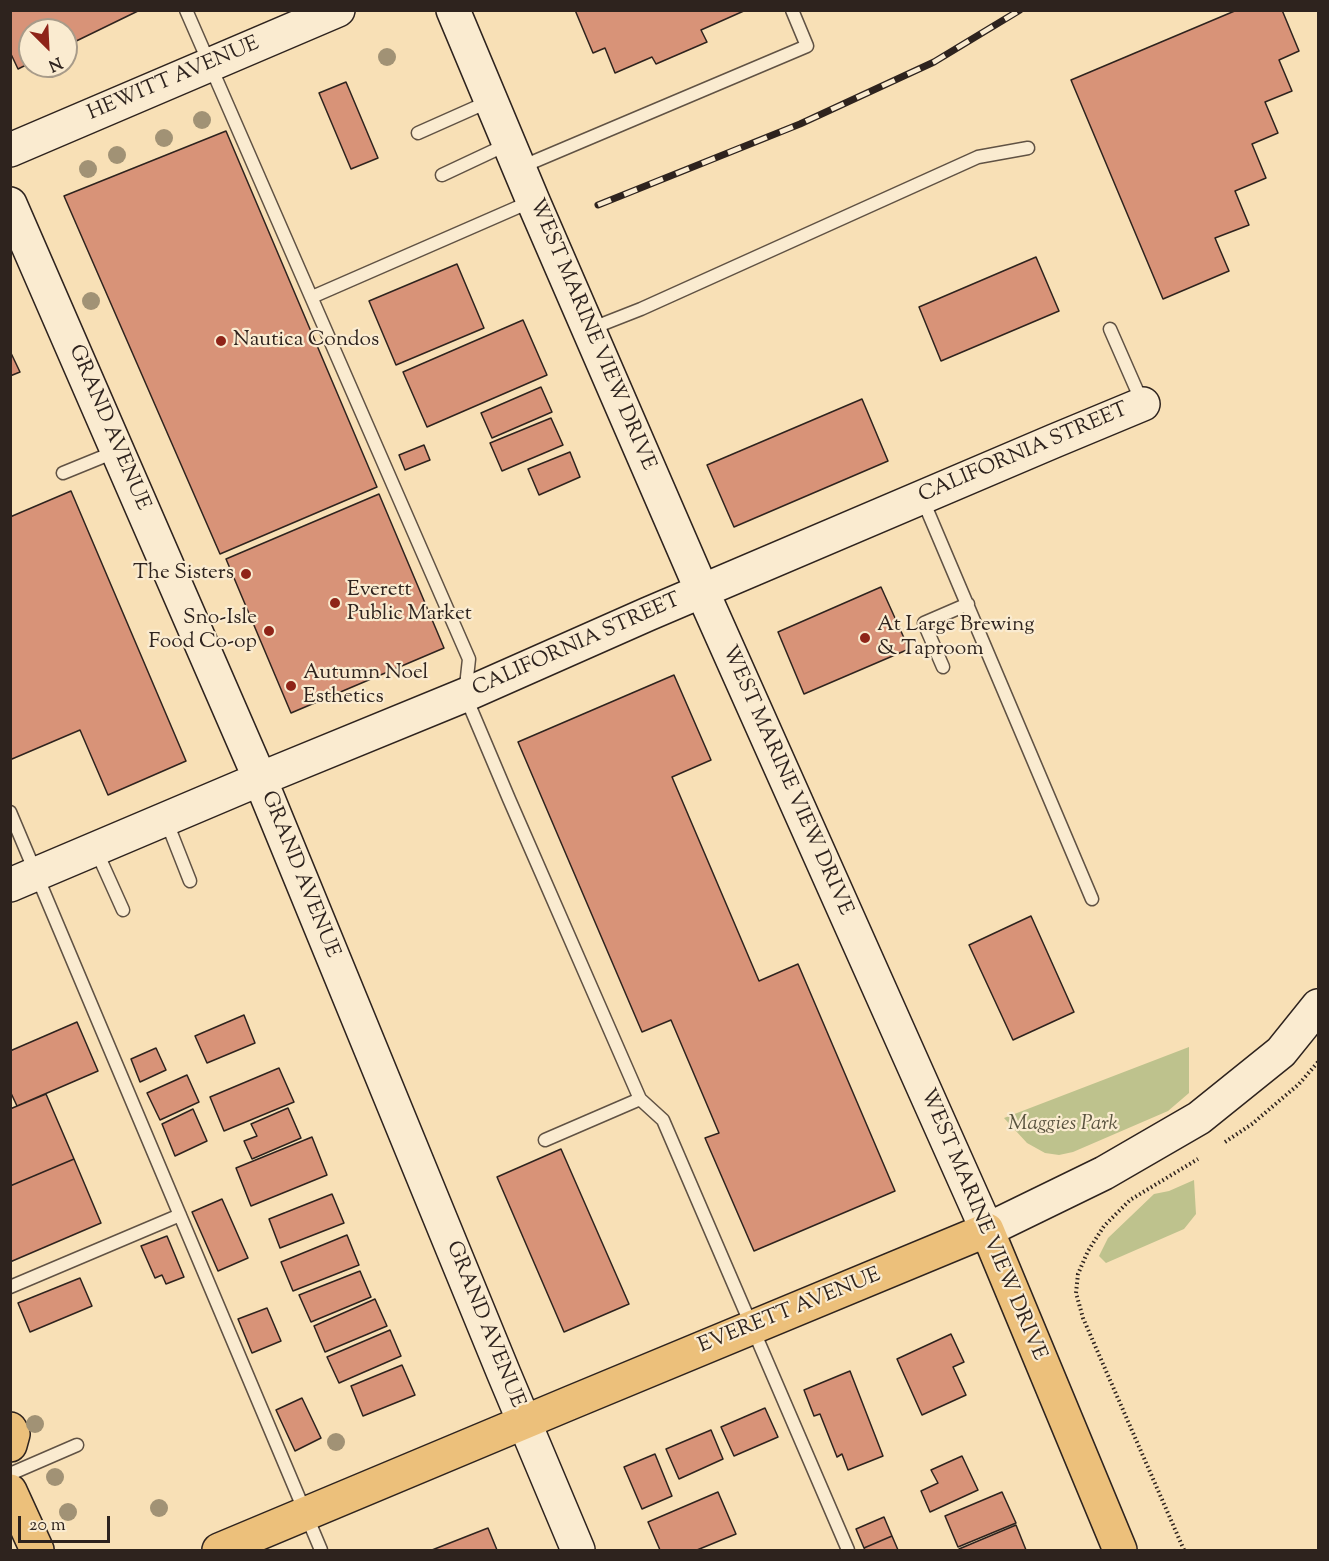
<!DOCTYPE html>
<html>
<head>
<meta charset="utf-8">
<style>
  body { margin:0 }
  #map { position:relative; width:1329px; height:1561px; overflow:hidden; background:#f8e0b6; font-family:"Sorts Mill Goudy",serif }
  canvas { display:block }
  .frame { position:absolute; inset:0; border:12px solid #2e231e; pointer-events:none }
  .north { position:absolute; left:18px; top:18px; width:60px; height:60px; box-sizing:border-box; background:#faebd0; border:2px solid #a89b89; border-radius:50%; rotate:156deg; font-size:16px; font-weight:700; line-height:24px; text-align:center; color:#2e231e }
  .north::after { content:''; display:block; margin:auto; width:21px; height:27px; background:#8f2418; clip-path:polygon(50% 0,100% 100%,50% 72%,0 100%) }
  .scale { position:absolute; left:18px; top:1516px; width:92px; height:27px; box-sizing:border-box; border:3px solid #2e231e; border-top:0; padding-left:8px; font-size:18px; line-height:21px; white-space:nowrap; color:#2e231e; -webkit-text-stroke:4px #faebd0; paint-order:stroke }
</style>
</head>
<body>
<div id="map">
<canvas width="1329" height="1561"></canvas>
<div class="frame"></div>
<div class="north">N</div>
<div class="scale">20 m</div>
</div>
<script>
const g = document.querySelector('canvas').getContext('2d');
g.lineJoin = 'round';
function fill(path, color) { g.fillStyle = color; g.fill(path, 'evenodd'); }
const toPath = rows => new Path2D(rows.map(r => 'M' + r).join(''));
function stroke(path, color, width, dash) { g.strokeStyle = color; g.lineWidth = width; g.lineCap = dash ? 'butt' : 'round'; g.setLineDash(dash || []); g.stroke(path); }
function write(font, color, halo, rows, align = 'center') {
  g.font = font + ' "Sorts Mill Goudy",serif'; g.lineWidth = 4.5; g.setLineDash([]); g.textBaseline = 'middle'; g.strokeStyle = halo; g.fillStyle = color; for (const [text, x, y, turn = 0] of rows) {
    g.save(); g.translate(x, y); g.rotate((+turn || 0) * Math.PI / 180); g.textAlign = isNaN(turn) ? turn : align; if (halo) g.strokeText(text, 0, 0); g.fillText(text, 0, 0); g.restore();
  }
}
const green = toPath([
  [1189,1047,1189,1093,1168,1111,1073,1152,1059,1155,1045,1153,1027,1143,1004,1118],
  [1194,1180,1196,1214,1184,1229,1106,1263,1099,1256,1108,1238,1154,1194,1169,1191]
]);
const building = toPath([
  [10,10,140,10,66,46,66,30,30,30,30,63,18,69,10,52,10,10],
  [575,10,746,10,701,30,707,42,656,64,652,57,615,73,605,48,593,53,575,10],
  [1237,10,1282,10,1299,51,1279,60,1292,91,1265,102,1278,133,1252,144,1266,178,1235,191,1249,225,1215,238,1229,271,1163,299,1071,80,1237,10],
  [346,82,378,158,351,169,319,93,346,82],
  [226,131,377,487,220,554,64,196,226,131],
  [1036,257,1059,311,941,361,919,307,1036,257],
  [457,264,484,328,396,365,369,301,457,264],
  [523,320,547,375,427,427,403,372,523,320],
  [10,351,20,372,10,376,10,351],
  [541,387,552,412,492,438,481,413,541,387],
  [862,399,888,461,734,527,707,465,862,399],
  [551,418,563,445,502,471,490,443,551,418],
  [424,445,430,460,405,470,399,455,424,445],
  [570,452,580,477,539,495,528,469,570,452],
  [71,491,186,761,108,795,80,730,12,759,10,756,10,517,71,491],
  [379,494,444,648,291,713,226,559,379,494],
  [881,587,909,649,804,694,778,632,881,587],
  [674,675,711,760,672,777,759,981,798,964,895,1191,754,1251,705,1138,719,1133,671,1020,642,1032,518,742,674,675],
  [1031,916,1074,1012,1013,1040,969,945,1031,916],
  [244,1015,255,1043,207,1063,195,1036,244,1015],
  [77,1022,98,1071,17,1106,10,1091,10,1051,77,1022],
  [156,1048,166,1070,140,1082,131,1059,156,1048],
  [279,1068,294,1102,224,1131,210,1097,279,1068],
  [187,1075,199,1102,160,1120,147,1093,187,1075],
  [46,1094,74,1159,10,1186,10,1109,46,1094],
  [288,1108,301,1138,252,1159,244,1141,257,1136,251,1124,288,1108],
  [193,1109,207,1141,175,1156,162,1124,193,1109],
  [312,1137,327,1175,251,1206,236,1168,312,1137],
  [561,1149,629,1304,564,1332,497,1177,561,1149],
  [74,1159,101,1223,10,1262,10,1186,74,1159],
  [332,1194,344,1223,280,1248,269,1219,332,1194],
  [222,1199,248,1258,218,1271,192,1212,222,1199],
  [347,1235,359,1265,293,1291,281,1262,347,1235],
  [167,1236,184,1277,166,1284,162,1275,155,1278,141,1246,167,1236],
  [360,1271,371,1297,311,1322,299,1295,360,1271],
  [80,1278,92,1306,30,1332,18,1303,80,1278],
  [375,1299,387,1326,325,1352,314,1326,375,1299],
  [267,1308,281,1341,252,1353,238,1319,267,1308],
  [390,1330,401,1356,339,1383,327,1357,390,1330],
  [951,1334,964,1362,953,1367,966,1395,922,1415,897,1359,951,1334],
  [402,1365,415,1395,363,1416,351,1386,402,1365],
  [850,1371,883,1456,848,1470,842,1454,837,1457,820,1414,814,1416,804,1390,850,1371],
  [302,1398,321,1438,295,1451,276,1410,302,1398],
  [765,1408,778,1437,734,1456,721,1427,765,1408],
  [711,1430,723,1459,679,1479,666,1449,711,1430],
  [655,1454,672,1496,642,1509,624,1467,655,1454],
  [962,1456,978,1490,930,1512,921,1491,938,1483,931,1470,962,1456],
  [718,1492,736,1534,697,1550,660,1550,648,1522,718,1492],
  [1002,1492,1016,1523,958,1547,945,1516,1002,1492],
  [884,1517,892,1536,864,1548,856,1529,884,1517],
  [1016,1525,1026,1550,960,1550,959,1549,1016,1525],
  [488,1528,497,1550,432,1550,488,1528],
  [892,1536,898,1550,865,1550,864,1548,892,1536]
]);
const path = toPath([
  [1225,1142,1252,1124,1299,1084,1318,1062],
  [1184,1550,1083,1318,1076,1293,1078,1274,1088,1251,1104,1226,1130,1200,1198,1159]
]);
const lane = toPath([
  [186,10,469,659,465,695,509,799,640,1099,663,1120,848,1550],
  [418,133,490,101],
  [521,167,807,46,792,10],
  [442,175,508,144],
  [312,297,532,201],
  [590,329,641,309,978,157,1028,148],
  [1110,329,1142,402],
  [63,473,117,451],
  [922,498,1092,899],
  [943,667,924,623,968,604],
  [10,812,321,1550],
  [166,820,190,881],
  [96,850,123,910],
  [545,1140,640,1099],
  [10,1287,180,1215],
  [10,1474,77,1445]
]);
const secondary = toPath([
  [453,10,533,201,702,591,987,1230,1104,1173,1199,1118,1281,1052,1318,1006],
  [10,150,338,10],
  [10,204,260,779,504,1374,578,1550],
  [10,885,260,779,465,695,648,614,1054,441,1143,404]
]);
const primary = toPath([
  [10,1429,13,1434,10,1445],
  [10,1491,37,1550],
  [219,1550,570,1403,987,1230,1120,1550]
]);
const rail = toPath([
  [598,205,800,124,934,62,1020,10]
]);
const trees = [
  [387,57],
  [202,120],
  [164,138],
  [117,155],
  [88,169],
  [91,301],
  [35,1424],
  [336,1442],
  [55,1477],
  [159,1508],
  [68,1512]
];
const markers = [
  [221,341,6,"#8f2418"],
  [246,574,6,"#8f2418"],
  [335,603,6,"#8f2418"],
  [269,631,6,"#8f2418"],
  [865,638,6,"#8f2418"],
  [291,686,6,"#8f2418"]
];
const streetNames = [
  ["HEWITT AVENUE",174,80,-23],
  ["WEST MARINE VIEW DRIVE",591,335,67],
  ["GRAND AVENUE",108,428,67],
  ["CALIFORNIA STREET",1024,454,-23],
  ["CALIFORNIA STREET",577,646,-24],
  ["WEST MARINE VIEW DRIVE",786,781,66],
  ["GRAND AVENUE",299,875,68],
  ["WEST MARINE VIEW DRIVE",982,1225,67],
  ["EVERETT AVENUE",790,1312,-22],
  ["GRAND AVENUE",484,1325,68]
];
const poiNames = [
  ["Nautica Condos",233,341],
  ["The Sisters",234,574,"right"],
  ["Everett",347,591],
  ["Public Market",347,615],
  ["Sno-Isle",257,619,"right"],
  ["Food Co-op",257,643,"right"],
  ["At Large Brewing",877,626],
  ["& Taproom",877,650],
  ["Autumn Noel",303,674],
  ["Esthetics",303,698]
];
const parkNames = [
  ["Maggies Park",1063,1125]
];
fill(green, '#bec28d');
fill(building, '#d89378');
stroke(building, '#2e231e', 1.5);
stroke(lane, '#605244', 15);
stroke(secondary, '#2e231e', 36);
stroke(primary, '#2e231e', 36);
stroke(path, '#2e231e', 4, [1.5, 3]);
stroke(lane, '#faebd0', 12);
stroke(secondary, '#faebd0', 33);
stroke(primary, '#ecc07b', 33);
stroke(rail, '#2e231e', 7);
stroke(rail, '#faebd0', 4.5, [14]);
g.fillStyle = '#a19275';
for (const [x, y] of trees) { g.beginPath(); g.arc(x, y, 9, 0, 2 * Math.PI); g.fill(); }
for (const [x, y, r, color] of markers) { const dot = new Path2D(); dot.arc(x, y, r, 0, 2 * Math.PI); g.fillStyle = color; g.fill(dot); stroke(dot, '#faebd0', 2); }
write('21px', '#2e231e', '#faebd0', streetNames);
write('21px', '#2e231e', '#faebd0', poiNames, 'left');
write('italic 21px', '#59533f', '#faebd0', parkNames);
</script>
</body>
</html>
